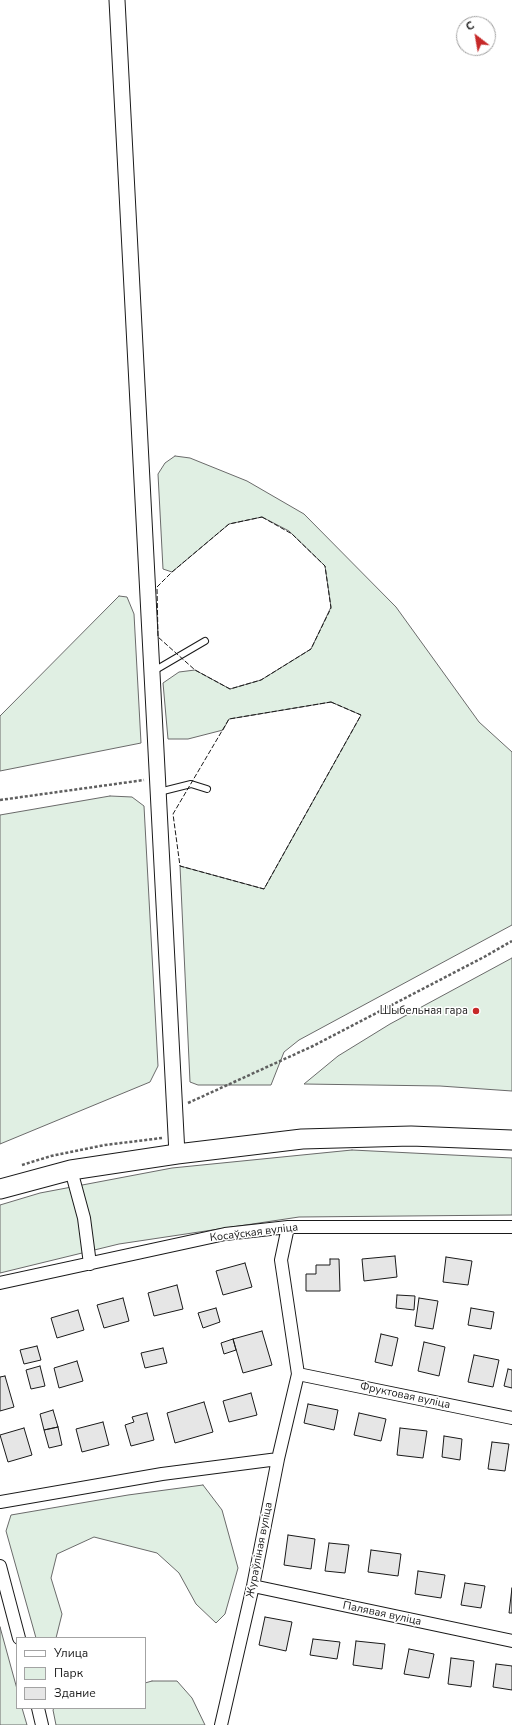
<!DOCTYPE html>
<html>
<head>
<meta charset="utf-8">
<style>
  body { margin:0 }
  #map { position:relative; width:512px; height:1725px; overflow:hidden; background:#fff; font-family:"Nunito Sans",sans-serif }
  canvas { display:block }
  .legend { position:absolute; left:16px; top:1637px; width:130px; height:72px; box-sizing:border-box; background:#fff; border:1px solid #a3a3a3; margin:0; padding:5px 7px; list-style:none; font-size:12px; color:#1a1a1a }
  .legend li { display:flex; align-items:center; gap:8px; height:20px }
  .legend b { width:20px; border:1px solid #a3a3a3 }
  .north { position:absolute; left:456px; top:16px; width:40px; height:40px; box-sizing:border-box; background:#fff; border:1px solid #a3a3a3; border-radius:50%; rotate:329deg; font-size:11px; font-weight:700; line-height:16px; text-align:center; color:#1a1a1a }
  .north::after { content:''; display:block; margin:auto; width:14px; height:18px; background:#c62828; clip-path:polygon(50% 0,100% 100%,50% 72%,0 100%) }
</style>
</head>
<body>
<div id="map">
<canvas width="512" height="1725"></canvas>
<ul class="legend">
<li><b style="height:5px;background:#fff"></b>Улица</li>
<li><b style="height:11px;background:#e0efe3"></b>Парк</li>
<li><b style="height:11px;background:#e6e6e6"></b>Здание</li>
</ul>
<div class="north">С</div>
</div>
<script>
const g = document.querySelector('canvas').getContext('2d');
g.lineJoin = 'round';
function fill(path, color) { g.fillStyle = color; g.fill(path, 'evenodd'); }
const toPath = rows => new Path2D(rows.map(r => 'M' + r).join(''));
function stroke(path, color, width, dash) { g.strokeStyle = color; g.lineWidth = width; g.lineCap = dash ? 'butt' : 'round'; g.setLineDash(dash || []); g.stroke(path); }
function write(font, color, halo, rows, align = 'center') {
  g.font = font + ' "Nunito Sans",sans-serif'; g.lineWidth = 3; g.setLineDash([]); g.textBaseline = 'middle'; g.strokeStyle = halo; g.fillStyle = color; for (const [text, x, y, turn = 0] of rows) {
    g.save(); g.translate(x, y); g.rotate((+turn || 0) * Math.PI / 180); g.textAlign = isNaN(turn) ? turn : align; if (halo) g.strokeText(text, 0, 0); g.fillText(text, 0, 0); g.restore();
  }
}
const green = toPath([
  [175,456,190,458,247,481,304,514,396,607,479,722,512,752,512,925,299,1040,284,1052,271,1085,198,1085,190,1082,180,866,264,889,361,715,331,702,229,719,223,730,188,739,168,739,163,683,179,672,195,670,230,689,261,680,311,649,331,607,325,566,289,531,262,517,229,524,172,572,163,569,158,474,165,463,175,456],
  [119,596,127,597,134,614,141,743,0,771,0,716,119,596],
  [110,796,132,797,144,806,158,1066,150,1082,0,1144,0,815,110,796],
  [512,958,512,1091,440,1086,304,1084,338,1056,390,1024,512,958],
  [352,1150,512,1158,512,1215,299,1217,119,1244,0,1273,0,1205,40,1193,172,1168,352,1150],
  [203,1485,222,1510,238,1568,225,1614,216,1623,196,1604,179,1573,157,1553,94,1537,57,1554,51,1578,62,1614,56,1638,36,1638,6,1531,11,1515,128,1495,203,1485],
  [0,1627,17,1689,17,1708,22,1708,27,1725,0,1725,0,1627],
  [152,1681,177,1681,192,1698,205,1725,56,1725,53,1710,54,1708,145,1708,145,1683,152,1681]
]);
const building = toPath([
  [395,1256,397,1277,364,1281,362,1259,395,1256],
  [446,1257,472,1261,468,1285,443,1282,446,1257],
  [330,1259,339,1259,340,1291,306,1291,306,1274,316,1274,316,1265,330,1265,330,1259],
  [245,1263,252,1287,223,1295,216,1271,245,1263],
  [177,1285,183,1309,154,1316,148,1293,177,1285],
  [397,1295,415,1296,414,1310,396,1308,397,1295],
  [123,1298,129,1321,104,1328,97,1305,123,1298],
  [419,1298,438,1301,433,1329,415,1326,419,1298],
  [216,1308,220,1322,203,1328,198,1313,216,1308],
  [471,1308,494,1312,491,1329,468,1325,471,1308],
  [78,1310,84,1330,57,1338,51,1318,78,1310],
  [262,1331,272,1365,243,1373,233,1339,262,1331],
  [381,1334,398,1338,392,1366,375,1362,381,1334],
  [233,1339,236,1350,224,1354,221,1343,233,1339],
  [424,1342,445,1347,439,1376,418,1371,424,1342],
  [37,1346,41,1360,24,1364,20,1350,37,1346],
  [163,1348,167,1363,145,1368,141,1353,163,1348],
  [474,1355,499,1360,493,1387,468,1382,474,1355],
  [77,1361,83,1381,59,1388,54,1368,77,1361],
  [40,1366,45,1386,31,1389,26,1370,40,1366],
  [508,1369,512,1370,512,1388,504,1386,508,1369],
  [5,1376,14,1407,0,1411,0,1377,5,1376],
  [251,1393,257,1415,229,1422,223,1401,251,1393],
  [204,1402,213,1432,175,1443,167,1413,204,1402],
  [308,1404,338,1410,334,1430,304,1423,308,1404],
  [53,1410,58,1427,44,1430,40,1414,53,1410],
  [147,1413,154,1440,131,1446,125,1425,134,1422,132,1417,147,1413],
  [359,1413,386,1419,381,1441,354,1435,359,1413],
  [103,1422,109,1445,82,1452,76,1429,103,1422],
  [58,1427,62,1445,49,1448,44,1430,58,1427],
  [24,1428,32,1455,8,1462,0,1435,24,1428],
  [400,1428,427,1431,423,1458,397,1455,400,1428],
  [444,1436,462,1439,460,1460,442,1457,444,1436],
  [492,1442,509,1444,505,1471,488,1469,492,1442],
  [288,1535,315,1539,311,1569,284,1565,288,1535],
  [329,1543,349,1545,345,1573,325,1571,329,1543],
  [371,1550,401,1554,398,1576,368,1572,371,1550],
  [418,1571,445,1575,441,1598,415,1594,418,1571],
  [465,1583,485,1586,481,1608,461,1605,465,1583],
  [512,1588,512,1613,509,1613,512,1588],
  [265,1617,292,1622,286,1651,259,1645,265,1617],
  [313,1639,340,1642,337,1659,310,1655,313,1639],
  [356,1641,385,1644,382,1669,353,1665,356,1641],
  [409,1649,434,1654,429,1678,404,1674,409,1649],
  [451,1658,474,1661,471,1687,448,1684,451,1658],
  [496,1664,512,1666,512,1690,493,1687,496,1664]
]);
const path = toPath([
  [0,800,144,780],
  [188,1103,313,1046,484,957,512,941],
  [22,1165,51,1156,105,1145,162,1138]
]);
const service = toPath([
  [152,672,205,641],
  [159,792,191,784,207,789]
]);
const minor = toPath([
  [71,1170,84,1218,90,1264],
  [0,1283,225,1234,288,1227,512,1227],
  [298,1374,512,1418],
  [0,1502,162,1474,278,1459],
  [0,1566,19,1638],
  [253,1586,512,1641],
  [38,1708,42,1725],
  [221,1725,253,1586,278,1459,298,1374,281,1260,288,1227]
]);
const tertiary = toPath([
  [117,0,177,1154]
]);
const primary = toPath([
  [0,1189,71,1170,177,1154,302,1139,411,1136,512,1140]
]);
const fence = toPath([
  [262,517,292,534,325,566,331,608,311,649,261,680,230,689,195,670,158,637,157,587,172,572,229,524,262,517],
  [331,702,361,715,264,889,180,866,173,814,229,719,331,702]
]);
const markers = [
  [476,1011,4,"#c62828"]
];
const poiNames = [
  ["Шыбельная гара",468,1011]
];
const streetNames = [
  ["Косаўская вуліца",254,1233,-7],
  ["Фруктовая вуліца",405,1396,12],
  ["Жураўліная вуліца",260,1550,-79],
  ["Палявая вуліца",382,1614,12]
];
fill(green, '#e0efe3');
stroke(green, '#6a6a6a', 1);
fill(building, '#e6e6e6');
stroke(building, '#1a1a1a', 1);
stroke(service, '#1a1a1a', 8);
stroke(minor, '#1a1a1a', 14);
stroke(tertiary, '#1a1a1a', 17);
stroke(primary, '#1a1a1a', 21);
stroke(path, '#5f5f5f', 2.5, [3, 2]);
stroke(service, '#fff', 6);
stroke(minor, '#fff', 12);
stroke(tertiary, '#fff', 15);
stroke(primary, '#fff', 19);
stroke(fence, '#1a1a1a', 1, [5, 2]);
for (const [x, y, r, color] of markers) { const dot = new Path2D(); dot.arc(x, y, r, 0, 2 * Math.PI); g.fillStyle = color; g.fill(dot); stroke(dot, '#fff', 1.5); }
write('11px', '#1a1a1a', '#fff', poiNames, 'right');
write('11px', '#1a1a1a', '#fff', streetNames);
</script>
</body>
</html>
